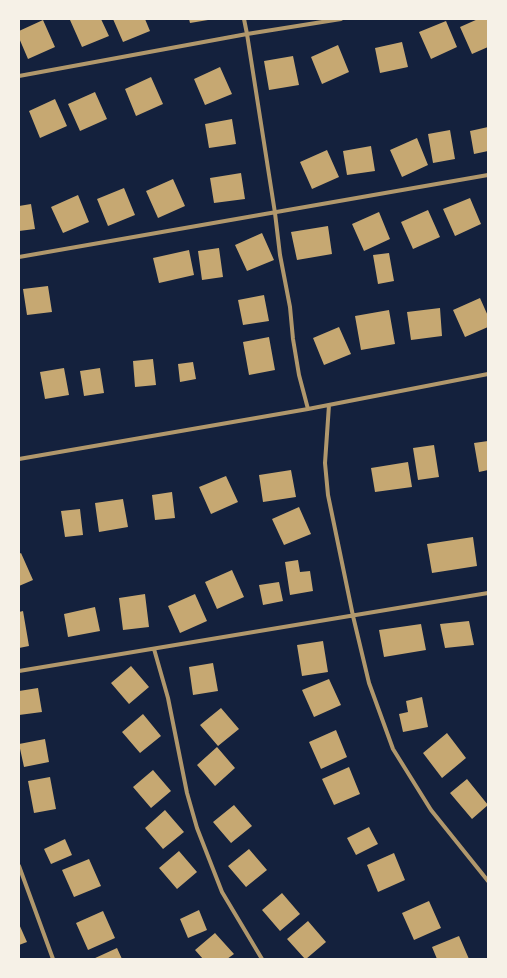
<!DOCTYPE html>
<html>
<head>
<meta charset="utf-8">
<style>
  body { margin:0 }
  #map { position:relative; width:507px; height:978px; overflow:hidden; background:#14213d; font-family:Overpass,sans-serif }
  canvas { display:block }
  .frame { position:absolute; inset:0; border:20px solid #f6f1e7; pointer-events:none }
</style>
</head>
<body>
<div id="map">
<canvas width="507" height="978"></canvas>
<div class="frame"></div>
</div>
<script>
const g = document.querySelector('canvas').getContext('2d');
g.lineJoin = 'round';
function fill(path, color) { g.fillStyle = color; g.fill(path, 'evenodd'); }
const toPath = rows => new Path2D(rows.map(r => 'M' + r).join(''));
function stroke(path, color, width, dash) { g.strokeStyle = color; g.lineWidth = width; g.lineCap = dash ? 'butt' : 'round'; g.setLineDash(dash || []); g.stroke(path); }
const building = toPath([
  [73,19,101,19,109,36,82,47,70,20],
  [113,19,145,19,150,31,123,42],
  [189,19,208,19,208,20,190,23],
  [478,19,488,19,488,47,472,54,460,27],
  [43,20,55,47,28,59,19,38,19,31],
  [446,21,457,47,431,59,419,32],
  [402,42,408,67,380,73,375,48],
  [338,45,349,72,322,84,311,57],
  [293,56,299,85,269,90,264,61],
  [220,67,232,94,205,105,194,79],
  [151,77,163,104,136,116,125,89],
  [95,92,107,119,80,131,68,104],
  [55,99,67,126,40,138,29,111],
  [232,119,236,144,209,148,205,124],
  [488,127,488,151,474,154,470,131],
  [450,130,455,159,433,163,428,134],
  [417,138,428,165,402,177,390,150],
  [371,146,375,171,347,175,343,151],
  [327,150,339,177,312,189,300,162],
  [241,173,245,199,214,203,210,178],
  [173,179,185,206,158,218,146,191],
  [124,188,135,215,108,226,97,199],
  [78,195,89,222,63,233,51,207],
  [470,198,481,224,455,236,443,209],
  [31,204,35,229,19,231,19,206],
  [428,210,440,237,413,249,401,222],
  [379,212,390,239,364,251,352,224],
  [328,226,332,254,297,260,291,232],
  [262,233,274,260,247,271,235,245],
  [219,248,223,277,202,280,198,251],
  [189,250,194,275,159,283,153,258],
  [389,253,394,281,378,284,373,255],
  [48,286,52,312,27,315,23,289],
  [264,295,269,321,243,325,238,300],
  [480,298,488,316,488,327,465,337,453,310],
  [440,308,442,336,411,340,407,312],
  [389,310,395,344,361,350,355,316],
  [339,327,351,354,324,365,313,338],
  [269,337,275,370,249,375,243,342],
  [153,359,156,385,135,387,133,361],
  [193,362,196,379,180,382,178,364],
  [64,368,69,395,45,399,40,372],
  [100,368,104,393,84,396,80,371],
  [488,441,488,470,479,472,474,443],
  [434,445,439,477,418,480,413,448],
  [408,462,412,487,375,492,371,468],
  [291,470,296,497,263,502,259,475],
  [226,476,238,502,211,514,199,487],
  [172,492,175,518,155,520,152,495],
  [123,499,128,527,99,532,95,503],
  [299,507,311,534,284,545,272,519],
  [80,509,83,535,65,537,61,511],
  [473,537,477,566,432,573,427,544],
  [21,553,33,580,19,586,19,554],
  [298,560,300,572,310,571,313,591,290,595,285,562],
  [232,570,244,597,217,609,205,582],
  [279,582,283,601,263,605,259,585],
  [145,594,149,627,123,630,119,598],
  [195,594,207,621,180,633,168,606],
  [95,607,100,631,68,637,64,614],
  [23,611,29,646,19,648,19,612],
  [469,621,474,645,445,648,440,624],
  [421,624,426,650,384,657,379,630],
  [323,641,328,672,302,676,297,645],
  [213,663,218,691,193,695,189,667],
  [131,666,149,687,129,704,111,683],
  [329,679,341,705,314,717,302,690],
  [38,688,42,712,19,715,19,691],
  [422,697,428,727,403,732,399,714,408,712,406,701],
  [221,708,239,729,218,746,200,725],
  [143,714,161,736,140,753,122,732],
  [336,730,347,757,321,769,309,742],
  [447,733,466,758,442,778,423,753],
  [45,739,49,762,24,767,19,744],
  [217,747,235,768,215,786,197,765],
  [349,767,360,794,334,805,322,779],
  [153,770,171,791,151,808,133,787],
  [50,777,56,809,34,813,28,781],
  [467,779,488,805,472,819,450,793],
  [234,805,252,826,231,843,213,822],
  [165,810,184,832,163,849,145,828],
  [369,827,378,844,356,855,347,838],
  [65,839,72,855,51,864,44,849],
  [249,849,267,870,246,887,228,866],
  [179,851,197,872,177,889,159,868],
  [394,853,405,880,378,892,367,865],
  [89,859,101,886,74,897,62,870],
  [282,893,300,914,280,931,262,910],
  [429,901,441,928,414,940,402,913],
  [199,910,207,930,188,938,180,919],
  [103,911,115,938,88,950,76,923],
  [308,921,326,942,306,959,305,959,287,939],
  [19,924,27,942,19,945],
  [215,933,234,954,227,959,203,959,195,950],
  [459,936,469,959,437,959,432,947],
  [117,948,122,959,93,959]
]);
const minor = toPath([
  [244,19,247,34,275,213,280,255,290,307,293,339,299,375,308,409],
  [19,76,247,34,341,19],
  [19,257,488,175],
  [329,405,325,463,328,495,353,616,369,683,393,749,431,810,488,881],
  [19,459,308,409,488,374],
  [154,649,168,698,187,793,197,828,222,892,262,959],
  [19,671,488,593],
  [19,866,53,959]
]);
fill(building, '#c6a872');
stroke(minor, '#b1986c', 4);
</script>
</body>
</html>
